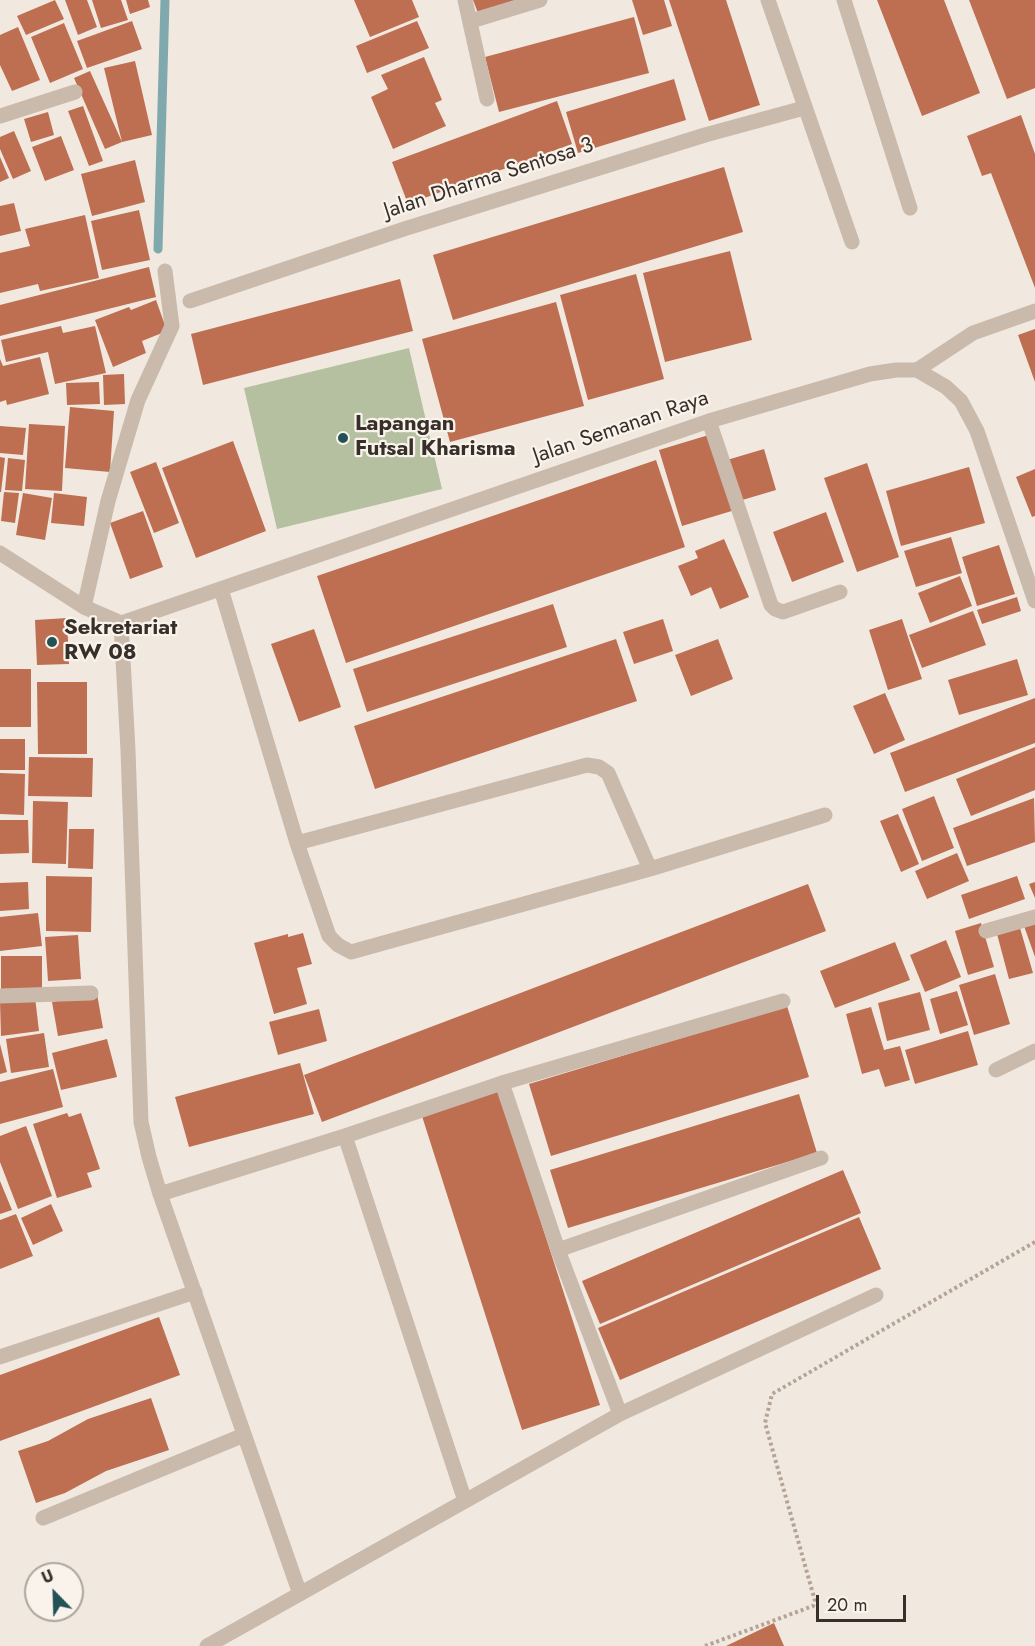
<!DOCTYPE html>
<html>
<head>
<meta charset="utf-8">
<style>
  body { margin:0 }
  #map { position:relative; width:1035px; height:1646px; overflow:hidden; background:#f1e9df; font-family:Jost,sans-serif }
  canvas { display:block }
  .north { position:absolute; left:24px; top:1562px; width:60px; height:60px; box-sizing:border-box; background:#f9f3eb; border:2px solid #aba59e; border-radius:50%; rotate:337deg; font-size:16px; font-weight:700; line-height:24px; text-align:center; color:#372f2a }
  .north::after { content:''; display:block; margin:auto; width:21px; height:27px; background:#225156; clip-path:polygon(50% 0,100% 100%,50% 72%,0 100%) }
  .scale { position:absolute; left:816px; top:1595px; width:90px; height:27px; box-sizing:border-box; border:3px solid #372f2a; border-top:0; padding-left:8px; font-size:18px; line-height:21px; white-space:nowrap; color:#372f2a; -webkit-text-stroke:4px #f9f3eb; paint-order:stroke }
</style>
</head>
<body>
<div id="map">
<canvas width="1035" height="1646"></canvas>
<div class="north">U</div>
<div class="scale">20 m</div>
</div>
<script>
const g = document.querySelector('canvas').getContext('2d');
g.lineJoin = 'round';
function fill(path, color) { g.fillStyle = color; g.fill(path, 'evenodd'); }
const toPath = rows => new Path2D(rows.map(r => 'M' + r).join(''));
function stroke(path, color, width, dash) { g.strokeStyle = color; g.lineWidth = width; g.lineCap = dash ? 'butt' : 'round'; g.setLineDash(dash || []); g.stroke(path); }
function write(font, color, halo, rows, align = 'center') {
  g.font = font + ' Jost,sans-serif'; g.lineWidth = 4.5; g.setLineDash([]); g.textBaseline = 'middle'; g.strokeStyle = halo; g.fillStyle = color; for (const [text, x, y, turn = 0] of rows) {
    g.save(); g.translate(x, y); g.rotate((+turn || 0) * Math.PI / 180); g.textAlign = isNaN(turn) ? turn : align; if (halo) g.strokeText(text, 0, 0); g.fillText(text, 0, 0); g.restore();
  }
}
const green = toPath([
  [409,348,442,489,277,529,244,388]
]);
const stream = toPath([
  [158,249,165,0]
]);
const building = toPath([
  [55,0,64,19,26,35,17,16],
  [65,0,87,0,97,27,78,35],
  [92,0,121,0,128,20,101,28],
  [126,0,148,0,150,7,130,14],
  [354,0,412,0,419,17,370,37],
  [473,0,517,0,478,13],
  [632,0,664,0,672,26,643,35],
  [669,0,726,0,760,105,709,121],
  [877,0,944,0,980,93,922,116],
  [969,0,1035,0,1035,88,1007,99],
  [634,17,649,73,499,112,485,57],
  [132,21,142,49,87,68,77,41],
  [417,21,429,48,367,73,356,46],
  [64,23,83,69,50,83,31,37],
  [18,27,40,80,12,91,0,65,0,35],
  [424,57,442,100,435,103,446,126,393,149,371,97,388,89,381,75],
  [135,61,152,135,122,142,105,149,74,78,90,71,122,142,104,68],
  [674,79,686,120,578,153,566,112],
  [557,101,572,144,408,204,392,162],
  [83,106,103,161,89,166,68,111],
  [48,112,54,135,31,142,24,119],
  [1021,115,1035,154,1035,288,991,173,982,176,967,136],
  [14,131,31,171,13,179,0,149,0,137],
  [61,136,74,170,45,181,32,147],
  [0,157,9,178,0,182],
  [135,160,145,202,92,216,81,174],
  [724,167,743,232,453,320,433,255],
  [14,203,21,231,0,236,0,206],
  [139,210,150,260,102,270,91,221],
  [85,215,99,278,40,291,38,284,0,293,0,253,30,246,25,229],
  [730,251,752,340,665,362,643,273],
  [149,267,156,297,0,336,0,305],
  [636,274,664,379,588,400,560,295],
  [400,279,413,331,203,385,191,334],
  [156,300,167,331,142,341,146,353,113,367,95,320,129,307,131,310],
  [556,302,584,406,450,442,422,339],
  [61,326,63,333,95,326,106,373,55,384,48,352,6,362,1,340],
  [1035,329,1035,382,1018,335],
  [40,357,49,394,7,405,6,400,0,402,0,359,3,366],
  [124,374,125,404,104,405,103,375],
  [99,382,100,404,67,405,66,383],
  [70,407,114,411,110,472,65,468],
  [29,424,65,426,62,491,25,489],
  [0,426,26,428,23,455,0,453],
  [712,434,735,510,682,526,659,450],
  [233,441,266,531,196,558,162,468],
  [764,449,776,490,739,501,727,460],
  [0,457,5,458,1,492,0,492],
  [8,458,25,460,22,491,5,490],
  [656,460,685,547,346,663,317,576],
  [156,462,179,523,154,533,130,472],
  [867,463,899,557,857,572,824,478],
  [969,467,985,523,901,546,886,491],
  [1035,469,1035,516,1032,517,1016,477],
  [4,492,19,493,15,523,1,521],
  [23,493,52,498,45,540,16,535],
  [54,493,87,497,84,526,51,523],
  [143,511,163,567,130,579,110,523],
  [826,512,844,562,792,582,773,532],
  [951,537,962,573,916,587,904,551],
  [724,539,749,597,720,609,711,587,691,596,678,566,698,558,695,551],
  [999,545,1015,594,977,606,962,557],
  [960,576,972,606,930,623,918,593],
  [1017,597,1021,611,982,624,977,610],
  [553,604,567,647,367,712,353,669],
  [973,611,986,645,922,668,909,635],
  [67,618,69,664,37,665,35,620],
  [663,619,673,651,634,664,623,632],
  [902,619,922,679,888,690,869,630],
  [314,629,341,707,299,722,271,644],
  [616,639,637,701,375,789,354,726],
  [718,639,733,679,691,696,675,655],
  [1017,659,1028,695,959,715,948,680],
  [0,669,31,669,31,727,0,727],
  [37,682,87,682,87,754,38,754],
  [885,693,905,740,874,754,853,706],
  [1035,698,1035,743,905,792,890,753],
  [0,739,25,739,25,770,0,770],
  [1035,747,1035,790,971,816,956,779],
  [29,757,93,758,92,797,28,796],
  [0,773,25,774,24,815,0,814],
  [934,796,954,848,922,861,902,809],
  [1034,798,1035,842,967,866,953,828],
  [33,801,68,802,66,864,32,863],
  [898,814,919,864,901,872,880,821],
  [0,820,28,820,29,853,0,854],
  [69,829,94,829,93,869,68,868],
  [957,853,969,881,927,899,915,871],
  [46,876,92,877,91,932,46,931],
  [1017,876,1025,899,969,919,961,895],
  [28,882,29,909,0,911,0,883],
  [1035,882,1035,898,1029,884],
  [808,884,826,931,322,1122,304,1075],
  [38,913,42,946,0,951,0,917],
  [1035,922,1035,957,1024,926],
  [981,923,994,967,968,975,955,931],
  [1020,928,1033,973,1009,979,997,934],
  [303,933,312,964,297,968,307,1004,274,1014,254,943,288,934,288,937],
  [78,935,81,979,48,981,45,937],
  [946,940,961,977,925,992,910,955],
  [895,942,910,980,835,1008,820,971],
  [1,956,42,956,42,990,1,989],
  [995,974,1010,1024,974,1035,959,985],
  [957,991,968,1025,940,1034,930,999],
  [920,992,930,1030,887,1041,878,1003],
  [97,994,103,1028,58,1036,52,1002],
  [35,997,39,1031,1,1036,0,1001],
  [787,1006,809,1077,551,1156,529,1084],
  [871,1007,884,1050,900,1046,910,1080,885,1087,879,1069,862,1074,846,1014],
  [319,1009,327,1041,278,1055,269,1022],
  [968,1031,978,1065,915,1084,905,1050],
  [44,1033,49,1067,11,1073,6,1039],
  [107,1039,117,1077,61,1090,52,1053],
  [0,1044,7,1072,0,1074],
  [300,1063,314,1114,189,1147,175,1097],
  [53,1069,63,1107,0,1124,0,1082],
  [498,1089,600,1405,522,1430,421,1113],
  [799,1094,817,1153,568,1228,550,1170],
  [67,1113,69,1117,81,1113,100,1169,87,1173,92,1187,57,1198,33,1124],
  [26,1126,52,1196,18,1209,0,1162,0,1136],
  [843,1170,861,1213,600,1324,582,1281],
  [0,1181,12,1210,0,1214],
  [51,1204,63,1231,33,1245,21,1218],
  [16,1214,33,1256,0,1269,0,1220],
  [859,1217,881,1269,620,1380,598,1328],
  [159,1317,180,1375,0,1441,0,1375],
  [151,1398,169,1450,106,1471,65,1493,36,1503,18,1451,48,1441,88,1419],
  [774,1623,784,1646,726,1646]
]);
const path = toPath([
  [705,1646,813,1606,815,1601,765,1423,772,1394,1035,1242]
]);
const service = toPath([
  [221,589,297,843,329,936,338,945,351,952,650,869,825,815],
  [297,843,587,765,599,767,608,773,650,869]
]);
const minor = toPath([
  [465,0,487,99],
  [768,0,852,242],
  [844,0,910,208],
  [471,21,540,0],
  [0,116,75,92],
  [190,301,404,229,705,135,804,108],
  [917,370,973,333,1035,311],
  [709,421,771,605,775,609,783,612,840,592],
  [84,607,108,501,138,400,172,326,165,271],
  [121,623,128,750,141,1122,149,1157,160,1194,300,1594],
  [986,931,1035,917],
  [0,996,91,993],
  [996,1070,1035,1051],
  [502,1083,558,1250,620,1414],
  [345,1136,465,1501],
  [160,1194,345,1136,502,1083,783,1001],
  [558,1250,821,1158],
  [0,1357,195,1292],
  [43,1518,244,1435],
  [207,1646,620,1414,876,1295]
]);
const tertiary = toPath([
  [0,553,84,607,121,623,709,421,870,374,896,370,917,370,946,387,961,401,977,431,1035,601]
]);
const markers = [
  [343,438,6,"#225156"],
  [52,642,6,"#225156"]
];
const streetNames = [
  ["Jalan Dharma Sentosa 3",489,179,-18],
  ["Jalan Semanan Raya",621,428,-19]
];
const poiNames = [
  ["Lapangan",355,425],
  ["Futsal Kharisma",355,450],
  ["Sekretariat",64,629],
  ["RW 08",64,654]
];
fill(green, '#b4c0a0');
stroke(stream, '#80a9ad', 9);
fill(building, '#be6e51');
stroke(path, '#b5a496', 4, [3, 3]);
stroke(service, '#c9baac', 15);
stroke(minor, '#c9baac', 15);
stroke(tertiary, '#c9baac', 15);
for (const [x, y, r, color] of markers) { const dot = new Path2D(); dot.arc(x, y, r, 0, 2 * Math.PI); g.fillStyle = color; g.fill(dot); stroke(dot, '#f9f3eb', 2); }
write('22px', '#372f2a', '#f9f3eb', streetNames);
write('bold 22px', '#372f2a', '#f9f3eb', poiNames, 'left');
</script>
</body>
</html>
